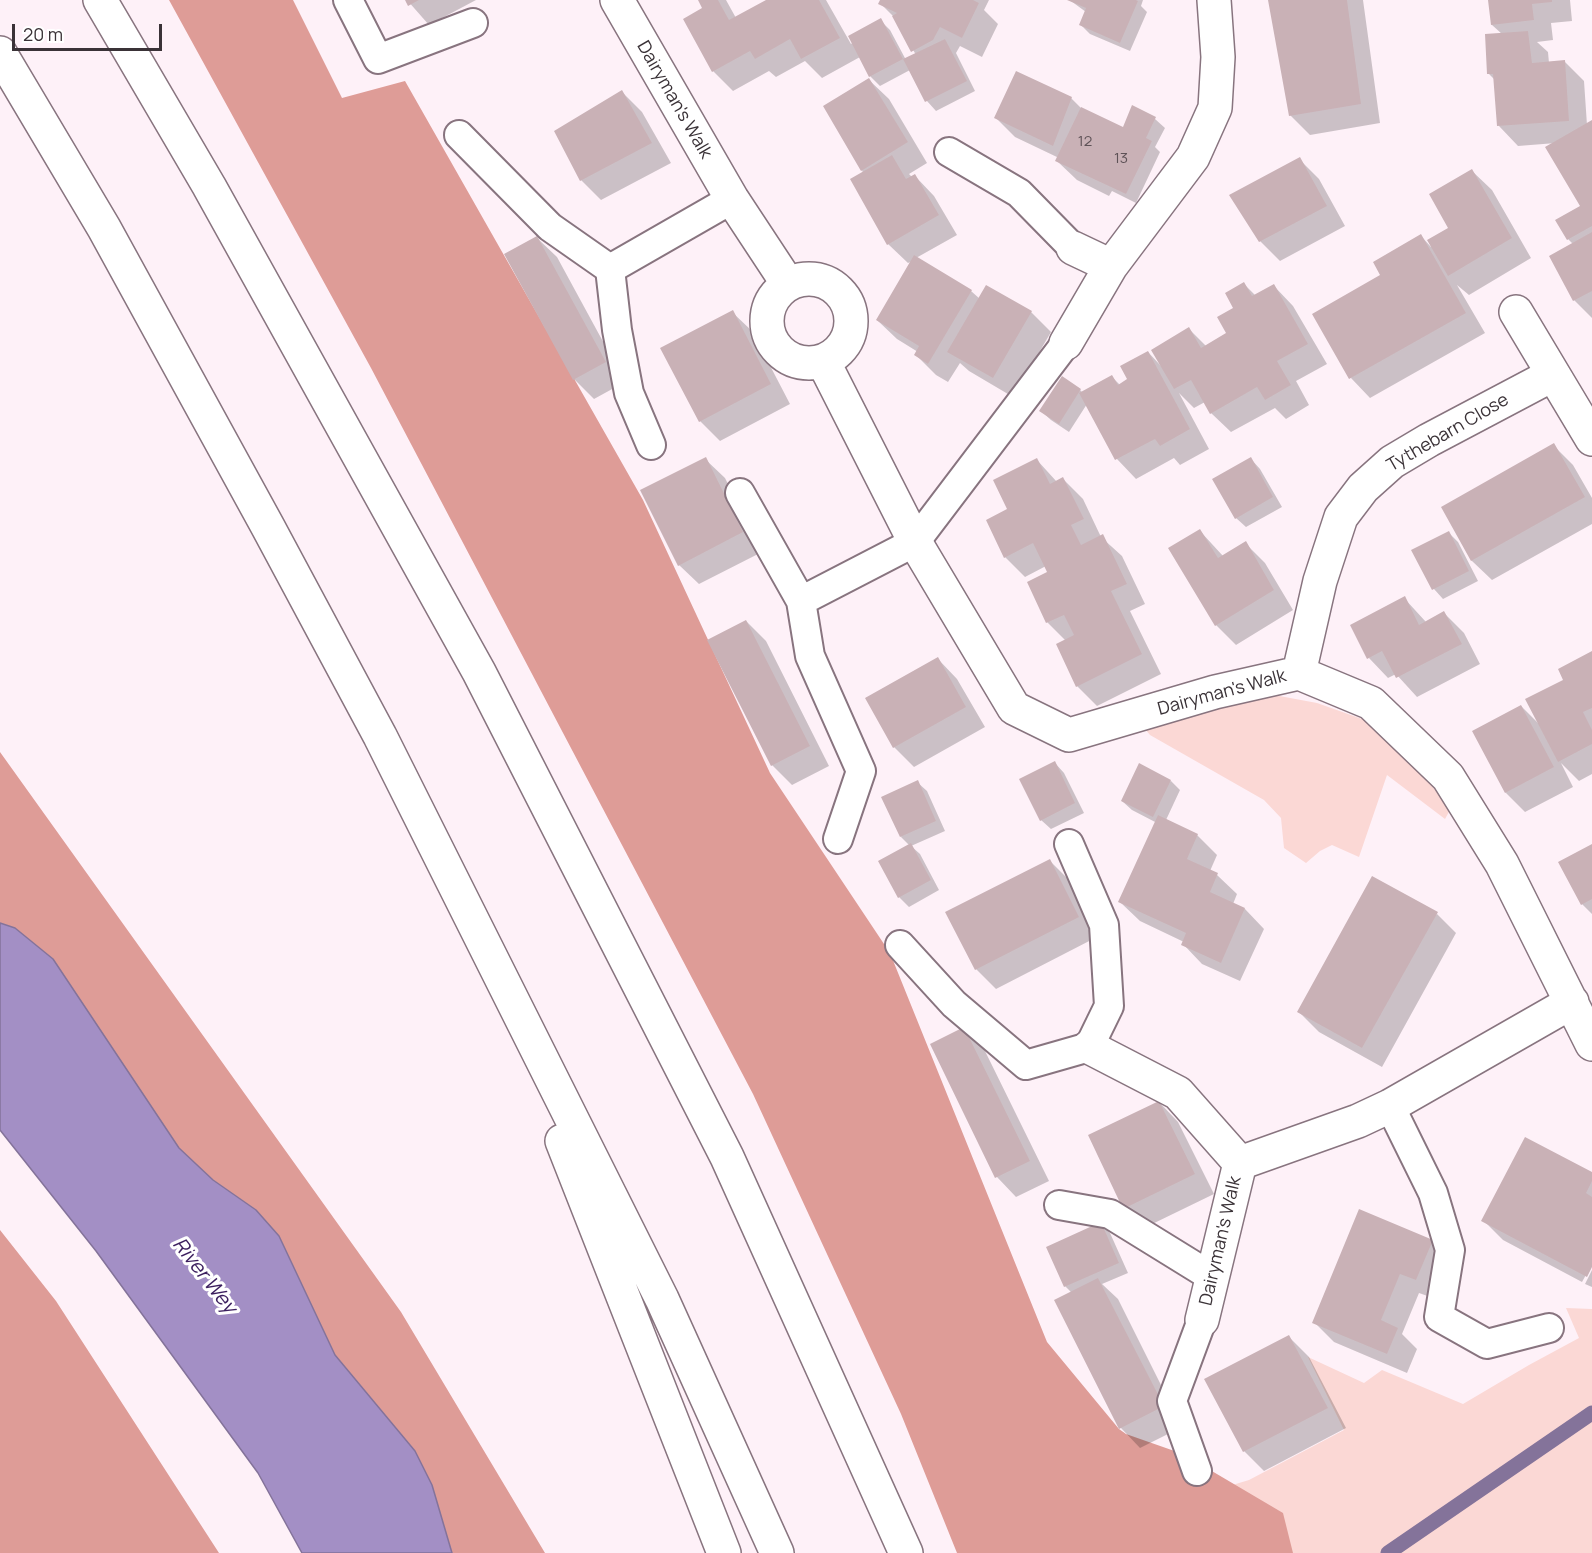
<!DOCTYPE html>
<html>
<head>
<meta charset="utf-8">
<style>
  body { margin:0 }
  #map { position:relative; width:1592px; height:1553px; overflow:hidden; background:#fef1f8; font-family:Manrope,sans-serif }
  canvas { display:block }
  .scale { position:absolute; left:12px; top:24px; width:150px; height:27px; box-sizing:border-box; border:3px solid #3a3237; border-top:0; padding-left:8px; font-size:18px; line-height:21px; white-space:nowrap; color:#3a3237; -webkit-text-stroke:4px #fff; paint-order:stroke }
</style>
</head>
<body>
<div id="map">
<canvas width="1592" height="1553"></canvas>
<div class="scale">20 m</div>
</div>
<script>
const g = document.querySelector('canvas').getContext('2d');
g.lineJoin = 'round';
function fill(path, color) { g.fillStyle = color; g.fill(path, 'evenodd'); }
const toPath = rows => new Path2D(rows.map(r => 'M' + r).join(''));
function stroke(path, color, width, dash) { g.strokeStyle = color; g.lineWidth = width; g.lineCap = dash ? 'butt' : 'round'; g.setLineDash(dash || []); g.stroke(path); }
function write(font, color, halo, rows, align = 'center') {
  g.font = font + ' Manrope,sans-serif'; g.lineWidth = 6; g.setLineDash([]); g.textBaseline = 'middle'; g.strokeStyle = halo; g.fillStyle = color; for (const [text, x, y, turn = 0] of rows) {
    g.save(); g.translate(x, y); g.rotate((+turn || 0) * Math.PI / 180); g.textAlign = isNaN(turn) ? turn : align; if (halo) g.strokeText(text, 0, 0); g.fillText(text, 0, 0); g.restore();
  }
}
const green = toPath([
  [1258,692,1317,703,1379,725,1420,769,1450,810,1445,819,1387,775,1359,857,1332,845,1320,851,1306,863,1284,848,1281,818,1264,800,1150,735,1134,716],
  [1566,1308,1592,1309,1592,1553,1283,1553,1206,1493,1249,1480,1344,1430,1308,1357,1364,1383,1382,1370,1463,1404,1529,1365,1579,1338]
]);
const forest = toPath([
  [169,0,293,0,342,98,405,81,643,500,770,773,890,953,1047,1342,1119,1429,1126,1434,1183,1454,1283,1513,1293,1553,957,1553,901,1414,753,1094,371,368],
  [0,752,401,1312,545,1553,452,1553,432,1485,415,1451,335,1355,279,1236,256,1210,213,1180,179,1148,53,959,15,928,0,923],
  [0,1230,56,1301,219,1553,0,1553]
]);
const water = toPath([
  [0,923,15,928,53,959,179,1148,213,1180,256,1210,279,1236,335,1355,415,1451,432,1485,452,1553,302,1553,258,1473,96,1251,0,1130,0,923]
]);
const shadow = toPath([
  [407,0,476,0,429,25],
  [700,0,726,0,736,18,768,0,826,0,851,44,880,20,890,30,906,60,916,55,895,18,880,3,882,0,989,0,984,10,998,24,982,57,960,46,956,53,975,91,936,111,927,101,910,70,880,86,870,76,860,57,822,78,805,61,776,77,769,71,733,91,713,71,704,9],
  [1143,0,1141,6,1147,12,1130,51,1090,34,1080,24,1086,12,1071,1],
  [1269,0,1363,0,1380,123,1310,135,1290,115],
  [1489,0,1570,0,1572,21,1551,23,1553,40,1537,42,1548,52,1549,63,1564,61,1584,81,1587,125,1592,122,1592,318,1574,300,1573,244,1568,239,1582,206,1556,143,1518,146,1499,126,1495,80,1489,74,1502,34,1492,25],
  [869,80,889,99,927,163,909,174,912,177,915,176,934,196,957,235,916,258,971,291,980,299,1031,312,1051,332,1013,397,969,371,960,363,948,382,936,375,916,355,918,352,897,339,877,320,913,261,908,263,888,244,862,170],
  [622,92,642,112,671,163,601,200,581,180,556,131],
  [1071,98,1082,109,1123,129,1155,119,1165,128,1155,147,1160,152,1136,203,1112,191,1109,196,1077,180,1057,161,1059,158,1015,137,996,118],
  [1299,159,1319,179,1345,226,1280,261,1260,241],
  [1472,171,1492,190,1531,258,1469,295,1457,285,1485,333,1370,398,1351,378,1382,275,1421,236,1431,247,1450,228],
  [537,238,557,257,625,382,594,399,574,379],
  [1244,284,1256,296,1274,286,1293,306,1327,364,1296,381,1309,405,1286,419,1275,408,1231,432,1211,413,1205,402,1194,408,1179,393,1209,449,1180,465,1174,458,1136,479,1117,459,1087,404,1069,432,1051,420,1041,411,1080,390,1083,393,1112,377,1120,385,1130,380,1148,352,1161,366,1189,329,1206,346,1229,333],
  [732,312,752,331,790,404,720,441,700,421],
  [1553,445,1573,465,1592,498,1592,524,1492,580,1472,561,1443,508],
  [705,459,725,478,762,552,699,584,679,565],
  [1251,459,1260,469,1282,507,1246,527,1236,518],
  [1037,460,1057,482,1063,479,1083,499,1101,537,1122,556,1145,604,1130,611,1161,674,1097,706,1077,686,1066,641,1047,622,1049,573,1046,566,1025,577,1005,557,1010,510],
  [1200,531,1223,556,1245,543,1265,563,1293,610,1236,645,1216,625],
  [1449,533,1458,542,1478,581,1443,599,1434,589,1413,551],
  [1404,598,1426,622,1444,613,1464,633,1480,664,1417,697,1396,674,1388,678,1369,658],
  [746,621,766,641,829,766,792,785,772,765],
  [1592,653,1592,774,1579,781,1561,763,1573,787,1525,812,1506,793,1521,706,1539,724,1565,680],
  [938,659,957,679,985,727,914,767,894,747,867,699],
  [1055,763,1064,773,1084,813,1051,829,1041,820],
  [1171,781,1180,790,1166,820,1197,835,1217,855,1210,871,1217,875,1237,894,1233,904,1245,909,1264,929,1240,981,1202,964,1183,944,1184,942,1140,921,1120,902,1157,823,1132,810,1122,801],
  [917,782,927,791,945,831,911,846,920,854,939,890,909,907,899,897,909,845,901,837],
  [1592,845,1592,914,1582,904],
  [1050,861,1070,881,1097,937,996,989,976,969],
  [1437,914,1456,933,1382,1067,1319,1032,1299,1012],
  [964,1029,984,1049,1049,1181,1016,1197,997,1177],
  [1159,1102,1178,1122,1214,1194,1144,1228,1124,1208],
  [1592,1174,1592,1264,1582,1282,1503,1240,1483,1220],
  [1100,1224,1110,1233,1128,1273,1102,1284,1118,1299,1182,1427,1140,1448,1121,1428,1072,1293,1065,1286],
  [1432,1241,1452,1261,1436,1299,1419,1293,1402,1334,1417,1349,1407,1373,1334,1342,1314,1322],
  [1592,1270,1592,1287,1585,1284],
  [1289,1337,1309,1357,1346,1428,1264,1471,1244,1451]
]);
const stream = toPath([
  [1388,1553,1592,1413]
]);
const building = toPath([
  [405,0,419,0,408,6],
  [698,0,718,0,729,20,766,0,819,0,840,38,801,59,790,39,755,59,750,51,712,72,683,19,702,8],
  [880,0,973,0,979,3,962,38,940,27,933,40,911,52,892,16,897,13,878,4],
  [1067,0,1136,0,1138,1,1120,43,1079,25,1086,8],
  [1268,0,1347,0,1361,104,1289,116],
  [1488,0,1552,0,1552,2,1532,4,1534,20,1491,25],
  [881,18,903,59,869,77,848,36],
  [1528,31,1532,63,1565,60,1569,121,1497,126,1493,74,1487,74,1485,34],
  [945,39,967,81,925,102,903,59],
  [1016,71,1072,97,1053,146,994,118],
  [869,78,908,142,861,171,823,106],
  [622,90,652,143,580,181,554,131],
  [1132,105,1156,117,1146,138,1152,141,1126,194,1055,161,1081,107,1123,127],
  [1592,120,1592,226,1567,240,1555,220,1580,206,1545,147],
  [892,155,906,179,915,174,939,215,887,245,850,179],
  [1300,157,1327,206,1259,242,1229,195],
  [1472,169,1512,238,1448,276,1427,240,1448,228,1429,194],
  [1592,232,1592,291,1573,301,1549,256],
  [1421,234,1466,313,1349,379,1312,314,1380,275,1373,262],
  [537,236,606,362,573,380,504,254],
  [914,255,972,290,928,364,914,355,919,346,876,320],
  [1244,282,1252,296,1274,284,1308,344,1277,361,1291,385,1265,400,1257,387,1210,414,1191,380,1174,389,1151,350,1189,327,1201,348,1226,333,1217,317,1233,308,1225,293],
  [986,285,1032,311,993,378,947,352],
  [733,310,771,384,699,422,660,348],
  [1148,351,1190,429,1160,446,1155,439,1115,460,1079,393,1112,375,1118,385,1127,379,1120,366],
  [1062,376,1081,389,1059,424,1039,411],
  [1554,443,1585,497,1471,561,1441,507],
  [706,457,743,532,678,566,640,490],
  [1251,457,1273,497,1235,519,1212,479],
  [1037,458,1050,484,1063,477,1084,519,1071,525,1081,545,1103,534,1127,584,1111,591,1142,654,1076,687,1056,644,1074,635,1064,615,1046,623,1027,582,1047,572,1033,543,1004,558,986,520,1007,509,993,480],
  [1200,529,1218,558,1246,541,1274,590,1215,626,1168,548],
  [1449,531,1469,571,1432,590,1411,550],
  [1405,596,1419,625,1444,611,1462,644,1396,678,1382,651,1367,659,1350,625],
  [746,620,810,746,771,766,707,640],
  [1592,651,1592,708,1583,712,1592,730,1592,744,1558,762,1525,699,1563,680,1558,669],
  [938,657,966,707,893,748,865,698],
  [1521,705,1554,767,1505,793,1472,731],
  [1055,761,1075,803,1040,821,1019,779],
  [1139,763,1171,780,1153,817,1121,801],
  [918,780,936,821,900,837,881,797],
  [1158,815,1198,834,1187,859,1218,873,1210,892,1245,908,1221,963,1181,945,1186,933,1118,902],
  [911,843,931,880,898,898,878,861],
  [1592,844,1592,899,1581,905,1558,862],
  [1050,859,1079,917,975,970,945,912],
  [1372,876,1438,912,1362,1048,1297,1012],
  [964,1027,1030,1161,995,1178,930,1044],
  [1159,1101,1195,1174,1123,1209,1088,1135],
  [1525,1137,1592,1172,1592,1181,1586,1193,1592,1197,1592,1267,1587,1277,1481,1221],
  [1359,1209,1433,1240,1416,1280,1400,1274,1381,1320,1398,1328,1387,1354,1312,1323],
  [1101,1222,1119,1263,1064,1287,1046,1247],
  [1098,1278,1164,1406,1119,1429,1054,1300],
  [1289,1335,1328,1408,1243,1452,1204,1379]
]);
const lane = toPath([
  [348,0,378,59,473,23],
  [459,135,550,227,610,269,732,199],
  [949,152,1019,193,1073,248],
  [610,269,617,330,629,393,651,445],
  [740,493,801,601],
  [838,839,861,771,810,656,801,601,915,542,1066,343],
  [900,945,954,1004,1026,1065,1089,1047,1109,1006,1104,925,1069,844],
  [1390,1106,1433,1193,1450,1250,1439,1317,1487,1344,1549,1328],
  [1059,1205,1110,1214,1212,1277],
  [1197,1471,1172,1401,1202,1320]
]);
const street = toPath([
  [617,0,732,199,788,284],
  [1073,248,1111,266,1193,157,1215,108,1218,57,1214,0],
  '767 321a42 42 0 1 1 84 0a42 42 0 1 1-84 0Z',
  [1516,312,1592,439],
  [1066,343,1111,266],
  [823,361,915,542,1014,708,1069,735,1215,692,1299,673,1371,703,1448,777,1502,864,1592,1044],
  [1299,673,1320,581,1341,517,1363,488,1392,462,1429,440,1552,375],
  [1089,1047,1178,1093,1240,1163,1202,1320],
  [1240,1163,1358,1121,1390,1106,1572,1002]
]);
const highway = toPath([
  [100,0,209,186,479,672,727,1157,906,1553],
  [0,53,104,228,268,527,380,736,662,1299,777,1553],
  [562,1141,724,1553]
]);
const numberNames = [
  ["12",1085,142],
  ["13",1121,159]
];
const streetNames = [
  ["Dairyman's Walk",674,100,60],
  ["Tythebarn Close",1448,433,-30],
  ["Dairyman's Walk",1222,693,-15],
  ["Dairyman's Walk",1221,1241,-77]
];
const waterNames = [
  ["River Wey",204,1276,52]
];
fill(green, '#fbd8d5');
fill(forest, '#de9c97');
fill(water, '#a38fc5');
stroke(water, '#84739a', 1.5);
fill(shadow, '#0003');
stroke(stream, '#84739a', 15);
fill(building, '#c9b1b6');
stroke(lane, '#88747f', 32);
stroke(street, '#88747f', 36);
stroke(highway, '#88747f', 36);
stroke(lane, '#fff', 28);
stroke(street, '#fff', 33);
stroke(highway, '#fff', 33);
write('15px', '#5e5257', null, numberNames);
write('18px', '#3a3237', '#fff', streetNames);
write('italic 20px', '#3b1e5e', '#fff', waterNames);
</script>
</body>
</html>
